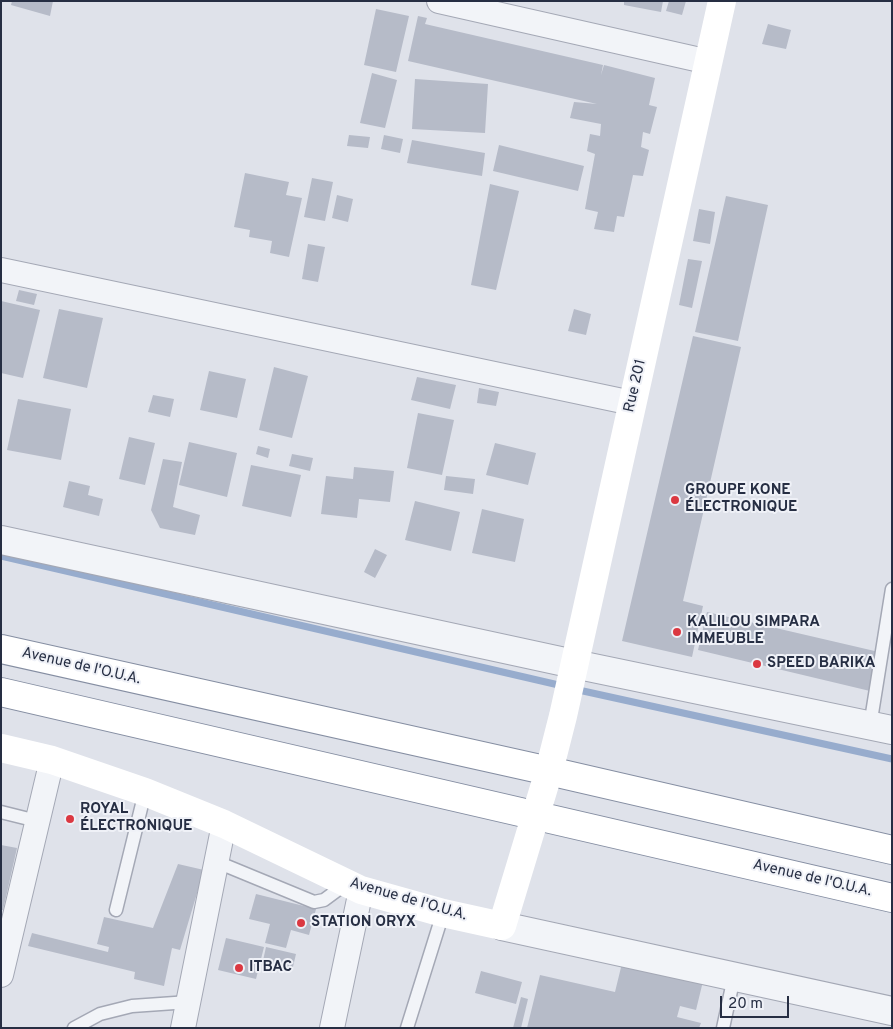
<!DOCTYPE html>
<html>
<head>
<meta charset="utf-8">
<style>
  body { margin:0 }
  #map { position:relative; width:893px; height:1029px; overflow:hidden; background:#dfe2ea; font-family:Overpass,sans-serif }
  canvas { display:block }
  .frame { position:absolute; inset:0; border:2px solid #262e43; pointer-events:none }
  .scale { position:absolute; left:720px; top:996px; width:69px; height:22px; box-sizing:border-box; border:2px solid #262e43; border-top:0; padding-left:6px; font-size:15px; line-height:18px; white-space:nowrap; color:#262e43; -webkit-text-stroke:4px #eff1f7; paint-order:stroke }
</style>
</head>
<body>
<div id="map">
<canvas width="893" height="1029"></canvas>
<div class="frame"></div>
<div class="scale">20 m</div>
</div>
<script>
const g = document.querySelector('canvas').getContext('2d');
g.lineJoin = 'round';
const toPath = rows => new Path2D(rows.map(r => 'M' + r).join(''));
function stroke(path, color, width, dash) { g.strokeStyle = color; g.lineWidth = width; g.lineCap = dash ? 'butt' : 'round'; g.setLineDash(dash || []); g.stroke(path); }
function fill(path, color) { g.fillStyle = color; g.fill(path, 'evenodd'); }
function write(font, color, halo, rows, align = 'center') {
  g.font = font + ' Overpass,sans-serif'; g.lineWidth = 4; g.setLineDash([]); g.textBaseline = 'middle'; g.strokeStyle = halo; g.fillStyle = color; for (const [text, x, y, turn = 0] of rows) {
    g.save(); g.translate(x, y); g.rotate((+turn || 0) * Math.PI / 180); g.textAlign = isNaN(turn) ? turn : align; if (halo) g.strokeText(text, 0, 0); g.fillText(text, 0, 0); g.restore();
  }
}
const stream = toPath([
  [1,556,563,686],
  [574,689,892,759]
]);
const building = toPath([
  [12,1,53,1,50,16,11,5],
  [624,1,663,1,661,12,624,5],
  [669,1,686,1,682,15,666,11],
  [376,9,409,16,396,72,364,65],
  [418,16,427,18,425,24,603,65,601,75,604,65,655,78,649,105,657,107,650,134,643,132,641,147,649,150,643,176,633,175,624,217,617,216,614,232,594,229,598,212,585,209,595,154,587,151,590,134,600,136,601,124,570,118,574,102,597,104,408,61],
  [768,24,791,30,786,49,762,44],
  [372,73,397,80,385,128,360,123],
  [415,79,488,84,485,133,412,129],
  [349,135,370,137,368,148,347,146],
  [384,135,403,139,400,153,381,149],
  [412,140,485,153,482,176,407,163],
  [499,145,584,166,578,191,493,171],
  [245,173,289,182,286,195,302,198,289,257,270,253,272,241,249,237,250,230,234,227],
  [312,178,333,182,325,221,304,217],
  [490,184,519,191,496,290,471,285],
  [337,195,353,199,348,222,332,218],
  [726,196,768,205,738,341,695,332],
  [699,209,715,212,710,244,693,241],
  [308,244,325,247,318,282,302,279],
  [688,259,702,261,692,308,679,305],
  [19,290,37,294,34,305,16,301],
  [1,301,40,310,23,378,1,373],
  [59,309,103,318,87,388,43,378],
  [574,309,591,314,586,335,568,331],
  [693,336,741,347,683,601,703,606,692,657,622,641],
  [274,367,308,376,292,438,259,430],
  [209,371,246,379,237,418,200,410],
  [417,377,456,385,450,409,411,400],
  [479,388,499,392,496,406,477,403],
  [153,395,174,399,170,417,148,412],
  [18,399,71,409,61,460,7,450],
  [418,413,454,420,442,475,407,468],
  [129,437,155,443,145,485,119,479],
  [189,442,237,453,227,497,179,485],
  [495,443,536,453,528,485,486,475],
  [258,446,270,449,268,458,256,454],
  [292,454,313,458,310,471,289,466],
  [163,459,182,462,173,507,200,515,195,535,160,528,151,510],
  [251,465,301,475,291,517,242,506],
  [354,467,394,471,390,502,359,499,357,518,321,514,326,476,353,479],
  [446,476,475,479,473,494,444,490],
  [69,481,90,486,88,495,103,499,99,516,63,507],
  [415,501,460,512,451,551,405,540],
  [482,509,524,519,515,562,472,553],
  [375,549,387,555,375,578,364,572],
  [707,612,879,652,870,691,698,650],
  [1,845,17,848,3,910,1,910],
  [178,864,204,870,180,950,172,948,164,986,134,979,135,972,28,946,32,933,108,952,109,947,97,944,104,917,153,928],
  [256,894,316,909,309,935,291,930,286,948,265,943,270,924,249,919],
  [226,938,264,947,256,979,218,970],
  [266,947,296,954,292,971,262,965],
  [624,955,705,973,696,1010,680,1006,677,1017,701,1023,699,1028,527,1028,540,975,615,992],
  [481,971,522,982,516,1004,475,993],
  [521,997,528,999,521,1028,513,1028]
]);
const service = toPath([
  [870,726,892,589],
  [1,812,37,821],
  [217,862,314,902,324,900,347,883],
  [116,910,145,792],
  [74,1028,100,1014,132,1006,189,1002],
  [407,1028,443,913],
  [723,1028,734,977]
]);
const minor = toPath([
  [439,1,709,62],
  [1,270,632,403],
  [1,975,52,760],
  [183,1028,224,824],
  [332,1028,361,890]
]);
const tertiary = toPath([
  [1,540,574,664,892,730],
  [502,926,892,1011]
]);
const secondary = toPath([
  [1,748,52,760,145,792,224,824,361,890,443,913,502,926,549,771,563,716,722,1]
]);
const trunk = toPath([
  [1,649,549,771,892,850],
  [1,692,892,898]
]);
const markers = [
  [675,500,5,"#db3841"],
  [677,632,5,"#db3841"],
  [757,664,5,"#db3841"],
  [70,819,5,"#db3841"],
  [301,923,5,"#db3841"],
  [239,968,5,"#db3841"]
];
const streetNames = [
  ["Rue 201",636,386,-77],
  ["Avenue de l'O.U.A.",81,667,13],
  ["Avenue de l'O.U.A.",812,879,13],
  ["Avenue de l'O.U.A.",408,900,16]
];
const poiNames = [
  ["GROUPE KONE",685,491],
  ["ÉLECTRONIQUE",685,508],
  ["KALILOU SIMPARA",687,623],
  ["IMMEUBLE",687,640],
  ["SPEED BARIKA",767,664],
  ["ROYAL",80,810],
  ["ÉLECTRONIQUE",80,827],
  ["STATION ORYX",311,923],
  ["ITBAC",249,968]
];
stroke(stream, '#97accd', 7);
fill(building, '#b6bbc8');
stroke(service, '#a4a8b5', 15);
stroke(minor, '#a4a8b5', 26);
stroke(tertiary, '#a4a8b5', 30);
stroke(trunk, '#858ea2', 30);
stroke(service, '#f2f4f8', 12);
stroke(minor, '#f2f4f8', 24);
stroke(tertiary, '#f2f4f8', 28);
stroke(secondary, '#fff', 28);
stroke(trunk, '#fff', 28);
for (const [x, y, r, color] of markers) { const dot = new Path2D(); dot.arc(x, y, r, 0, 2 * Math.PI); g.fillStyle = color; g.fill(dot); stroke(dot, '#eff1f7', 2); }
write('15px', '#262e43', '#eff1f7', streetNames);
write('bold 15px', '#262e43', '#eff1f7', poiNames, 'left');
</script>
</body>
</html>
